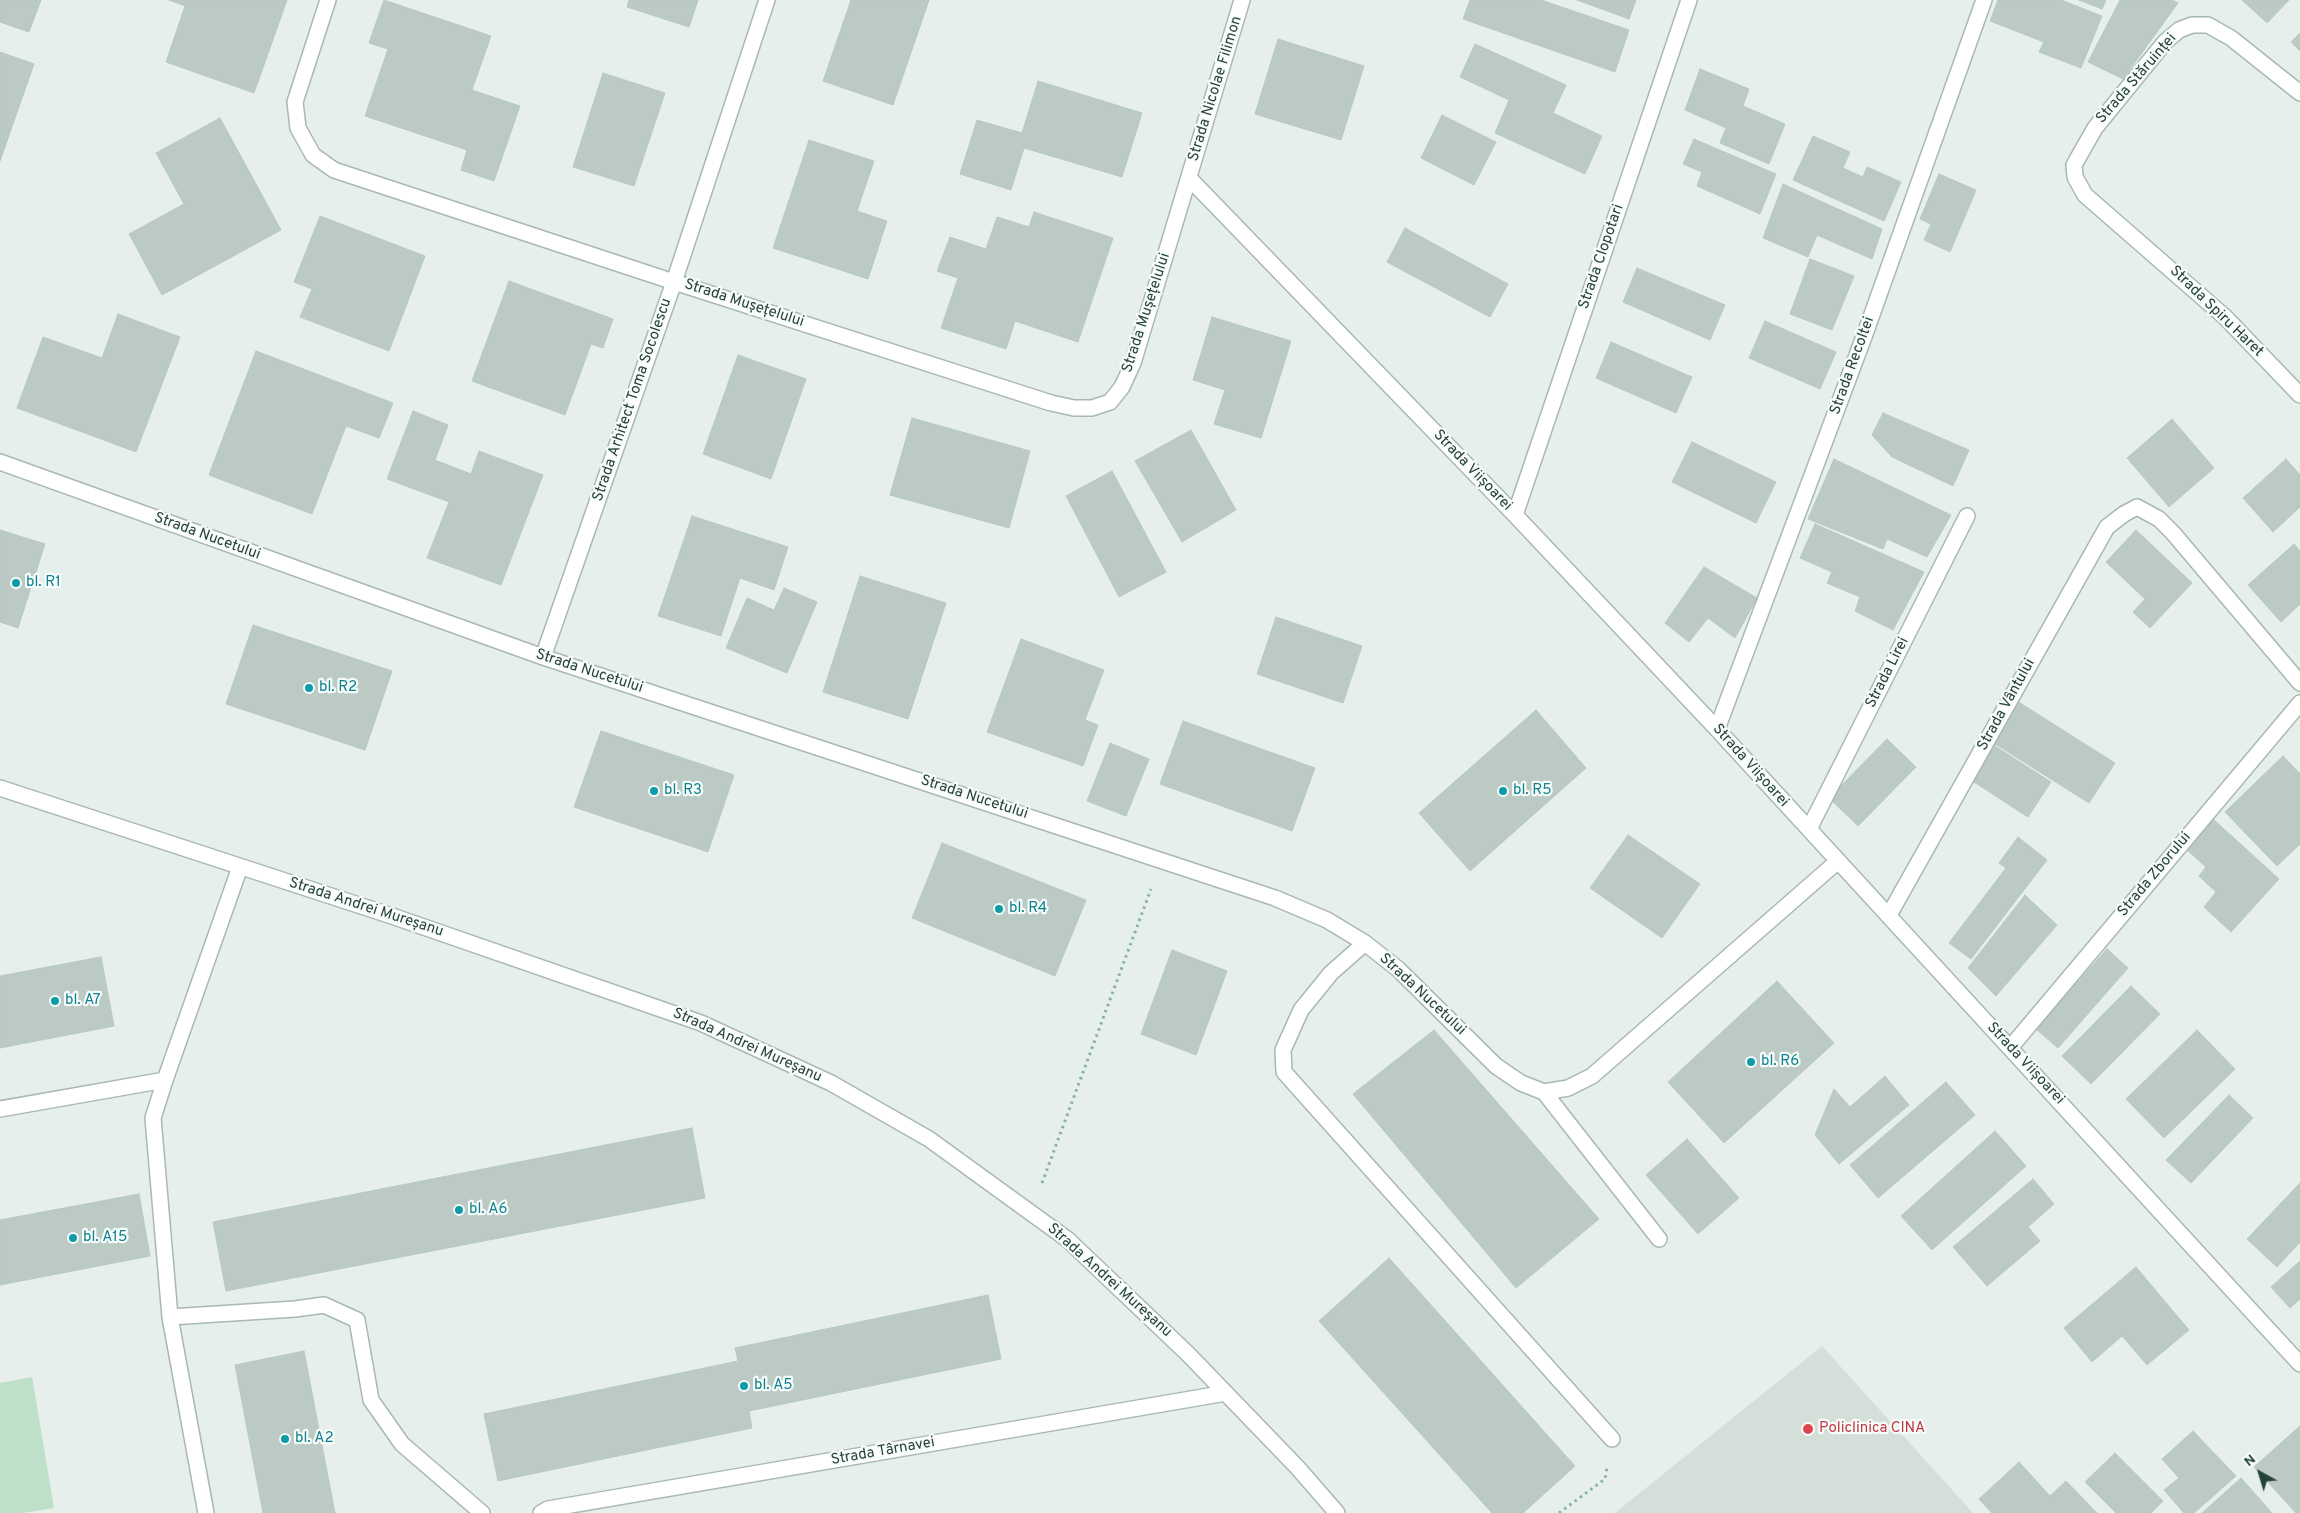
<!DOCTYPE html>
<html>
<head>
<meta charset="utf-8">
<style>
  body { margin:0 }
  #map { position:relative; width:2300px; height:1513px; overflow:hidden; background:#e6efeb; font-family:Overpass,sans-serif }
  canvas { display:block }
  .north { position:absolute; left:2235px; top:1448px; width:50px; height:50px; -webkit-text-stroke:4px #f7fbf9; paint-order:stroke; rotate:321deg; font-size:14px; font-weight:700; line-height:20px; text-align:center; color:#24423a }
  .north::after { content:''; display:block; margin:auto; width:18px; height:22px; background:#24423a; clip-path:polygon(50% 0,100% 100%,50% 72%,0 100%) }
</style>
</head>
<body>
<div id="map">
<canvas width="2300" height="1513"></canvas>
<div class="north">N</div>
</div>
<script>
const g = document.querySelector('canvas').getContext('2d');
g.lineJoin = 'round';
function fill(path, color) { g.fillStyle = color; g.fill(path, 'evenodd'); }
const toPath = rows => new Path2D(rows.map(r => 'M' + r).join(''));
function stroke(path, color, width, dash) { g.strokeStyle = color; g.lineWidth = width; g.lineCap = dash ? 'butt' : 'round'; g.setLineDash(dash || []); g.stroke(path); }
function write(font, color, halo, rows, align = 'center') {
  g.font = font + ' Overpass,sans-serif'; g.lineWidth = 4.5; g.setLineDash([]); g.textBaseline = 'middle'; g.strokeStyle = halo; g.fillStyle = color; for (const [text, x, y, turn = 0] of rows) {
    g.save(); g.translate(x, y); g.rotate((+turn || 0) * Math.PI / 180); g.textAlign = isNaN(turn) ? turn : align; if (halo) g.strokeText(text, 0, 0); g.fillText(text, 0, 0); g.restore();
  }
}
const built = toPath([
  [1822,1346,1973,1513,1615,1513]
]);
const green = toPath([
  [32,1377,54,1508,22,1513,0,1513,0,1383]
]);
const building = toPath([
  [0,0,41,0,29,32,0,22,0,0],
  [169,0,287,0,254,93,166,62,185,6,169,0],
  [384,0,491,36,472,90,520,106,494,181,461,170,467,150,365,116,388,49,369,43,384,0],
  [629,0,698,0,689,27,627,7,629,0],
  [851,0,929,0,893,105,823,81,851,0],
  [1470,0,1541,0,1629,30,1615,72,1463,19,1470,0],
  [1577,0,1636,0,1629,19,1577,0],
  [1998,0,2061,0,2102,16,2081,68,2039,52,2044,42,1990,21,1998,0],
  [2079,0,2106,0,2102,9,2079,0],
  [2120,0,2172,0,2178,3,2123,79,2088,62,2120,0],
  [2242,0,2289,0,2267,23,2242,0],
  [2300,33,2300,51,2291,42,2300,33],
  [1278,39,1364,66,1341,140,1255,114,1278,39],
  [1475,44,1566,85,1553,113,1602,136,1585,174,1495,133,1509,100,1460,77,1475,44],
  [0,52,34,64,0,161,0,52],
  [1700,69,1749,89,1743,106,1785,124,1769,164,1720,143,1726,128,1685,110,1700,69],
  [603,73,665,93,634,186,573,167,603,73],
  [1038,81,1142,113,1122,177,1024,148,1011,190,960,174,977,120,1022,133,1038,81],
  [1442,115,1496,142,1474,185,1421,158,1442,115],
  [220,118,281,230,162,295,129,234,184,204,156,153,220,118],
  [1813,136,1850,152,1843,168,1863,177,1867,167,1901,182,1884,221,1793,180,1813,136],
  [1694,139,1776,174,1760,214,1697,186,1702,172,1683,164,1694,139],
  [809,140,874,161,857,211,887,221,868,279,773,248,809,140],
  [1939,174,1976,190,1950,252,1924,240,1931,224,1920,219,1939,174],
  [1783,184,1882,229,1872,259,1817,235,1808,257,1763,238,1783,184],
  [1034,212,1113,238,1078,342,1015,321,1006,349,941,328,958,278,937,271,950,237,986,249,997,217,1029,227,1034,212],
  [320,216,425,256,389,351,300,317,312,289,294,282,320,216],
  [1405,228,1508,284,1490,317,1387,262,1405,228],
  [1810,259,1854,276,1832,330,1790,314,1810,259],
  [1637,268,1725,305,1710,340,1623,302,1637,268],
  [509,281,613,319,603,348,591,344,565,415,472,381,509,281],
  [118,314,180,337,136,452,17,408,43,337,102,358,118,314],
  [1212,317,1291,341,1261,438,1214,424,1225,390,1193,380,1212,317],
  [1765,321,1836,352,1820,389,1749,358,1765,321],
  [1611,342,1692,377,1676,413,1596,378,1611,342],
  [256,351,393,403,379,438,346,426,312,514,209,475,256,351],
  [738,355,806,379,771,479,703,454,738,355],
  [413,411,448,425,435,460,471,474,479,451,543,475,501,585,427,558,449,502,387,479,413,411],
  [1883,413,1969,450,1953,486,1892,457,1872,435,1883,413],
  [912,418,1030,451,1009,528,890,495,912,418],
  [2172,419,2214,468,2169,507,2127,458,2172,419],
  [1191,430,1236,510,1182,542,1135,461,1191,430],
  [1692,442,1776,482,1756,523,1672,482,1692,442],
  [1834,459,1951,515,1927,557,1887,539,1883,549,1808,519,1834,459],
  [2286,459,2300,475,2300,507,2273,532,2243,498,2286,459],
  [1112,471,1166,572,1119,597,1066,496,1112,471],
  [692,516,788,547,774,590,740,578,721,636,658,616,692,516],
  [1815,524,1924,572,1893,630,1855,611,1860,597,1827,583,1832,572,1800,558,1815,524],
  [0,530,45,544,18,628,0,622,0,530],
  [2136,530,2192,583,2150,628,2133,612,2145,599,2106,562,2136,530],
  [2294,544,2300,551,2300,604,2281,622,2248,585,2294,544],
  [1704,567,1757,598,1735,638,1708,618,1689,642,1665,623,1704,567],
  [860,576,946,603,908,719,823,692,860,576],
  [784,588,817,602,787,673,726,648,747,598,774,610,784,588],
  [1276,617,1362,646,1343,703,1257,674,1276,617],
  [253,625,392,671,365,750,226,704,253,625],
  [1021,639,1104,670,1085,720,1098,725,1083,766,987,732,1021,639],
  [2017,701,2115,763,2089,803,1992,742,2017,701],
  [1536,710,1586,768,1470,871,1419,813,1536,710],
  [1183,721,1315,768,1292,831,1160,784,1183,721],
  [601,731,734,775,708,852,574,807,601,731],
  [1887,739,1916,767,1858,826,1829,798,1887,739],
  [1110,743,1149,759,1126,816,1087,801,1110,743],
  [1995,746,2051,782,2028,817,1971,780,1995,746],
  [2283,756,2300,774,2300,844,2277,866,2225,812,2283,756],
  [2213,819,2279,879,2231,932,2204,907,2216,892,2199,876,2206,867,2186,849,2213,819],
  [1628,835,1700,884,1662,938,1590,888,1628,835],
  [2018,837,2047,860,1971,959,1949,943,2006,868,1999,863,2018,837],
  [942,843,1086,900,1055,976,912,918,942,843],
  [2025,895,2057,925,1996,996,1968,968,2025,895],
  [2107,949,2128,968,2058,1048,2036,1029,2107,949],
  [1172,950,1227,971,1196,1055,1141,1034,1172,950],
  [101,957,114,1026,0,1048,0,976,101,957],
  [1777,981,1834,1043,1724,1143,1668,1082,1777,981],
  [2131,986,2160,1014,2091,1084,2062,1056,2131,986],
  [1434,1030,1599,1219,1516,1288,1353,1094,1434,1030],
  [2197,1030,2235,1069,2164,1138,2126,1099,2197,1030],
  [1885,1076,1909,1105,1839,1164,1815,1135,1834,1089,1850,1107,1885,1076],
  [1946,1082,1975,1115,1878,1198,1850,1165,1946,1082],
  [2229,1095,2253,1118,2191,1183,2166,1160,2229,1095],
  [692,1128,705,1198,226,1291,213,1222,692,1128],
  [1995,1131,2026,1166,1932,1250,1901,1216,1995,1131],
  [1687,1139,1739,1198,1698,1234,1646,1175,1687,1139],
  [2033,1179,2054,1204,2028,1227,2040,1241,1987,1286,1953,1247,2033,1179],
  [2300,1183,2300,1242,2277,1267,2247,1239,2300,1183],
  [139,1194,150,1256,0,1285,0,1220,139,1194],
  [1389,1258,1575,1466,1523,1513,1492,1513,1319,1321,1389,1258],
  [2300,1261,2300,1299,2290,1308,2271,1287,2300,1261],
  [2136,1267,2189,1330,2147,1365,2122,1336,2092,1362,2064,1328,2136,1267],
  [988,1295,1001,1359,749,1411,752,1428,498,1481,484,1414,738,1361,735,1348,988,1295],
  [304,1351,335,1513,263,1513,235,1365,304,1351],
  [2300,1426,2300,1513,2296,1513,2254,1467,2300,1426],
  [2193,1431,2236,1476,2194,1513,2184,1513,2164,1490,2179,1478,2162,1459,2193,1431],
  [2115,1453,2163,1501,2151,1513,2116,1513,2085,1482,2115,1453],
  [2019,1462,2050,1496,2066,1481,2097,1513,1992,1513,1979,1499,2019,1462],
  [2241,1478,2272,1513,2202,1513,2241,1478]
]);
const path = toPath([
  [1042,1183,1151,889],
  [1559,1513,1605,1479,1607,1467]
]);
const minor = toPath([
  [328,0,295,102,298,128,313,155,334,170,674,282,1051,403,1074,408,1092,408,1110,402,1122,387,1133,363,1242,0],
  [2300,93,2231,38,2208,25,2192,25,2179,30,2165,42,2095,128,2074,165,2075,177,2085,195,2225,317,2300,395],
  [1189,178,1515,515,1717,729,2300,1364],
  [0,462,543,657,1275,898,1327,920,1365,943,1398,969,1496,1066,1521,1083,1544,1092,1568,1088,1592,1076,1838,861],
  [1515,515,1689,0],
  [543,657,674,282,767,0],
  [1717,729,1865,334,1984,0],
  [0,788,392,916,701,1023,831,1083,929,1139,1067,1239,1188,1354,1297,1467,1337,1513],
  [1809,829,1967,516],
  [1889,915,2107,527,2124,514,2137,507,2159,519,2173,533,2300,683],
  [1365,943,1331,973,1301,1010,1283,1050,1284,1072,1612,1439],
  [2010,1048,2300,703],
  [165,1080,240,867],
  [1544,1092,1659,1239],
  [0,1109,165,1080,153,1118,170,1317],
  [206,1513,170,1317,295,1309,324,1305,357,1320,371,1400,402,1444,482,1513],
  [541,1513,548,1509,1226,1393]
]);
const markers = [
  [16,583,5,"#0f9aa8"],
  [309,688,5,"#0f9aa8"],
  [654,791,5,"#0f9aa8"],
  [1503,791,5,"#0f9aa8"],
  [999,909,5,"#0f9aa8"],
  [55,1001,5,"#0f9aa8"],
  [1751,1062,5,"#0f9aa8"],
  [459,1210,5,"#0f9aa8"],
  [73,1238,5,"#0f9aa8"],
  [744,1386,5,"#0f9aa8"],
  [1808,1429,6,"#e0444e"],
  [285,1439,5,"#0f9aa8"]
];
const streetNames = [
  ["Strada Stăruinței",2137,79,-49],
  ["Strada Nicolae Filimon",1216,89,-73],
  ["Strada Clopotari",1602,257,-71],
  ["Strada Mușețelului",744,304,18],
  ["Strada Spiru Haret",2216,312,44],
  ["Strada Mușețelului",1147,313,-72],
  ["Strada Recoltei",1853,366,-70],
  ["Strada Arhitect Toma Socolescu",633,400,-71],
  ["Strada Viișoarei",1472,471,46],
  ["Strada Nucetului",207,537,20],
  ["Strada Nucetului",589,672,18],
  ["Strada Lirei",1888,673,-63],
  ["Strada Vântului",2007,705,-61],
  ["Strada Viișoarei",1750,766,48],
  ["Strada Nucetului",974,798,18],
  ["Strada Zborului",2155,875,-50],
  ["Strada Andrei Mureșanu",366,908,18],
  ["Strada Nucetului",1422,995,43],
  ["Strada Andrei Mureșanu",747,1046,24],
  ["Strada Viișoarei",2025,1064,47],
  ["Strada Andrei Mureșanu",1109,1281,42],
  ["Strada Târnavei",883,1452,-10]
];
const cultureNames = [
  ["bl. R1",26,583],
  ["bl. R2",319,688],
  ["bl. R3",664,791],
  ["bl. R5",1513,791],
  ["bl. R4",1009,909],
  ["bl. A7",65,1001],
  ["bl. R6",1761,1062],
  ["bl. A6",469,1210],
  ["bl. A15",83,1238],
  ["bl. A5",754,1386],
  ["bl. A2",295,1439]
];
const healthNames = [
  ["Policlinica CINA",1819,1429]
];
fill(built, '#d4dfda');
fill(green, '#bfe0c8');
fill(building, '#bbcac4');
stroke(building, '#b8c9c2', 1);
stroke(minor, '#a8b8b2', 18);
stroke(path, '#86b3a5', 3, [2.5, 4]);
stroke(minor, '#fff', 15);
for (const [x, y, r, color] of markers) { const dot = new Path2D(); dot.arc(x, y, r, 0, 2 * Math.PI); g.fillStyle = color; g.fill(dot); stroke(dot, '#f7fbf9', 2); }
write('15px', '#24423a', '#f7fbf9', streetNames);
write('15px', '#0d838f', '#f7fbf9', cultureNames, 'left');
write('15px', '#be3a42', '#f7fbf9', healthNames, 'left');
</script>
</body>
</html>
